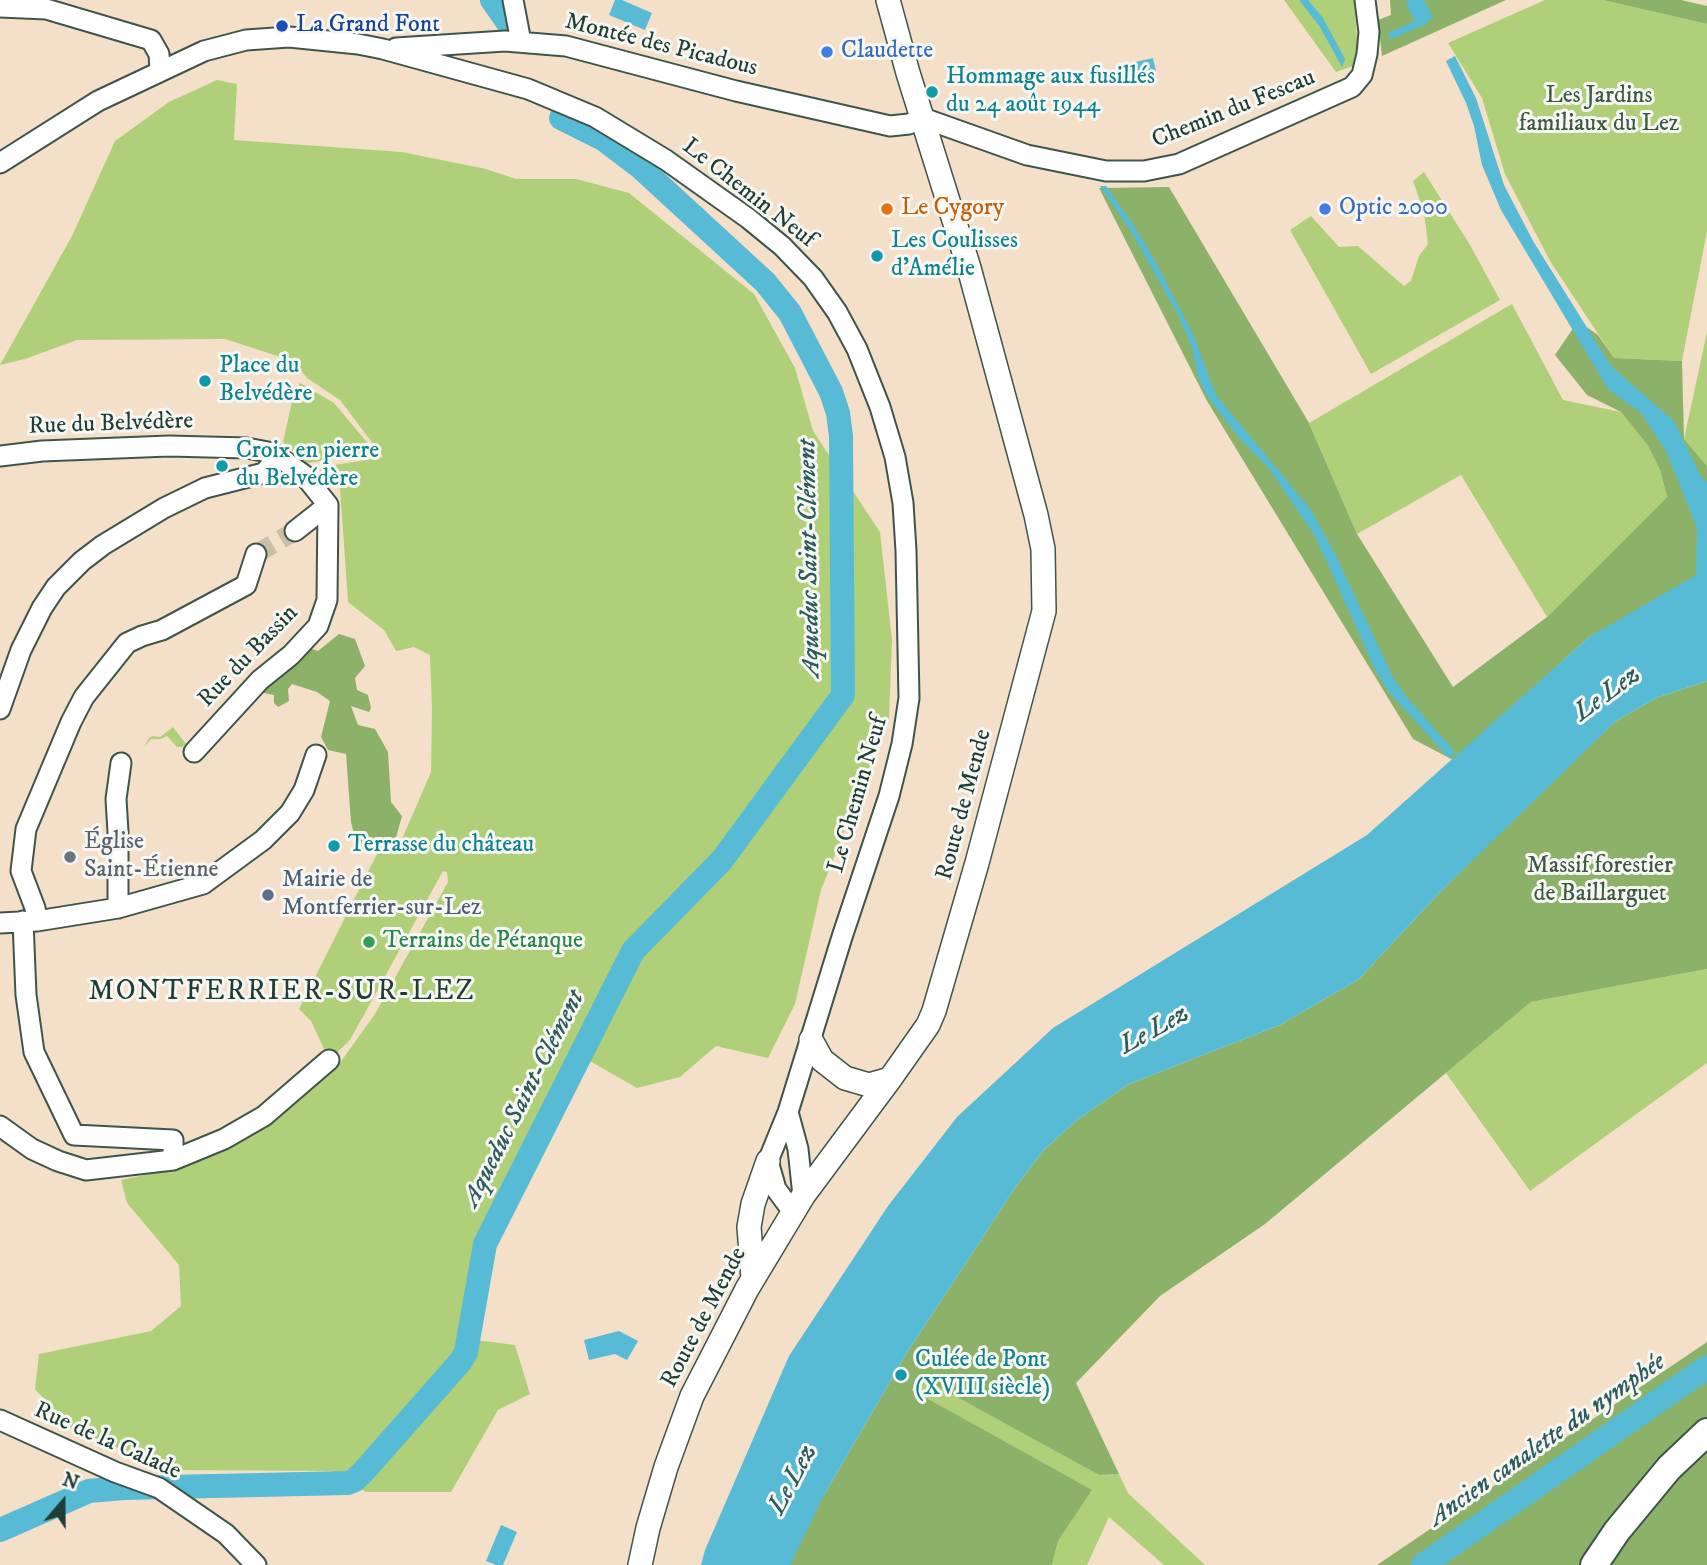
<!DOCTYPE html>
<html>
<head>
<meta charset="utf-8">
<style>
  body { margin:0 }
  #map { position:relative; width:1707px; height:1565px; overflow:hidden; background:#f4e0c8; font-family:"IM FELL DW Pica",serif }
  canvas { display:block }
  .north { position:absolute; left:28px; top:1467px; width:70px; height:70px; -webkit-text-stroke:5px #f6f6f2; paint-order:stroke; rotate:20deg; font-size:19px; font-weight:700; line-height:28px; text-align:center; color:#1f3d34 }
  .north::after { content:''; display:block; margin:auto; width:24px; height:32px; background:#1f3d34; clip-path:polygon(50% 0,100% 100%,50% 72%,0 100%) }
</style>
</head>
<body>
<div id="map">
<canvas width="1707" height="1565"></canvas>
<div class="north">N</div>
</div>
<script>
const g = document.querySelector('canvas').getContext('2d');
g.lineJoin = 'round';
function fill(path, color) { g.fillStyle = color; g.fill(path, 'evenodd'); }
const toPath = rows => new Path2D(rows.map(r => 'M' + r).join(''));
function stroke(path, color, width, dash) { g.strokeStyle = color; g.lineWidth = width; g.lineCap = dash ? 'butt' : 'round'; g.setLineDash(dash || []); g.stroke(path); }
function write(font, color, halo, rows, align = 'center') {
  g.font = font + ' "IM FELL DW Pica",serif'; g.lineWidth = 6; g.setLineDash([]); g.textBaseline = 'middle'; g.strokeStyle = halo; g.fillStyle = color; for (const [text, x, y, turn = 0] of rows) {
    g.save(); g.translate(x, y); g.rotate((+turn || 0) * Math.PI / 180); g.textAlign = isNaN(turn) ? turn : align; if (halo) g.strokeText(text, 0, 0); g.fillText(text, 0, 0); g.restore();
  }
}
const green = toPath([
  [1284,0,1354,0,1359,64,1336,72],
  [1545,0,1603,0,1707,24,1707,231,1682,361,1614,358,1550,261,1505,174,1482,98,1448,43],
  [217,80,237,84,234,140,402,152,486,169,516,179,576,179,629,193,754,294,795,368,813,431,880,532,892,640,889,718,821,890,795,1004,768,1058,716,1046,680,1077,637,1088,588,1060,490,1251,476,1340,515,1345,530,1394,498,1410,451,1492,366,1492,332,1471,168,1470,70,1427,35,1389,39,1354,151,1331,181,1306,179,1265,127,1203,121,1180,177,1168,253,1134,337,1067,375,1014,448,882,447,872,443,871,350,1040,329,1060,311,1021,299,1009,384,840,399,846,431,772,432,709,430,655,414,647,396,651,384,630,348,602,340,488,317,468,383,457,340,400,307,378,293,361,225,339,77,340,25,359,0,365,72,236,115,141,169,102],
  [1424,172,1470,245,1500,300,1371,374,1290,230,1311,216,1339,247,1358,246,1404,286,1411,281,1419,256,1428,244,1424,213,1413,181],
  [1512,304,1563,400,1621,412,1648,446,1660,470,1667,497,1547,617,1461,475,1357,534,1309,423],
  [1707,332,1707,466,1684,439],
  [300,383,334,403,376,453,307,463,283,442,293,397],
  [173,727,186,744,182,747,177,747,167,736,161,739,151,739,144,747,149,738,153,736,160,737],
  [1707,969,1707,1063,1530,1191,1446,1073,1531,1002],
  [919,1375,1099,1475,1119,1474,1128,1493,1205,1565,1164,1565,1109,1517,1087,1565,1052,1565,1058,1541,1091,1491,912,1390]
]);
const forest = toPath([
  [1390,0,1506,0,1382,56,1378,20,1391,15],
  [1603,0,1681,0,1707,6,1707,24],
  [1169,187,1309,423,1357,534,1453,687,1547,617,1667,497,1660,470,1648,446,1621,412,1587,395,1555,355,1578,321,1598,335,1614,358,1682,361,1684,439,1707,466,1707,579,1589,637,1453,760,1413,739,1207,401,1099,188],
  [339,634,355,639,365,666,355,678,357,690,368,695,371,708,369,712,351,706,358,725,375,729,388,752,391,802,402,816,395,841,381,855,358,850,351,822,346,754,328,750,321,737,330,701,317,692,292,684,288,689,289,701,278,707,274,703,274,695,259,692,309,648,318,651],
  [1707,681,1707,969,1531,1002,1265,1224,1160,1296,1076,1383,1119,1474,1099,1475,919,1376,912,1390,1092,1490,1058,1541,1052,1565,773,1565,824,1495,908,1351,1017,1185,1044,1150,1077,1120,1129,1084,1280,1025,1359,979,1441,891,1531,801,1616,721,1656,698],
  [1707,1342,1707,1565,1377,1565]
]);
const water = toPath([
  [615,0,622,0,652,13,645,30,609,15],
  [1299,0,1308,0,1323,18,1345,59,1342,67,1320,27],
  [1406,0,1424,0,1433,18,1419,26,1408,9],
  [1455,56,1476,98,1504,185,1533,241,1611,366,1674,421,1700,475,1707,483,1707,681,1656,698,1616,721,1441,891,1359,979,1280,1025,1129,1084,1077,1120,1044,1150,1017,1185,908,1351,824,1495,790,1565,701,1565,705,1550,789,1356,888,1206,957,1117,1053,1028,1367,835,1589,637,1696,575,1697,528,1666,451,1641,413,1608,389,1501,210,1482,165,1474,126,1466,103,1446,61],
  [1153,58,1156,71,1130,77,1127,64],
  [1100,186,1106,186,1133,224,1157,265,1193,334,1216,395,1311,510,1335,554,1394,679,1406,696,1455,752,1449,758,1387,690,1373,665,1316,538,1268,467,1241,440,1207,396,1199,380,1191,345,1178,315,1130,230],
  [619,1331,638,1341,627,1360,615,1354,589,1360,584,1340],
  [501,1525,517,1532,503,1565,496,1565,486,1561]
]);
const stream = toPath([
  [1392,35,1424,21,1423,19]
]);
const canal = toPath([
  [492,0,508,23],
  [0,1530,89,1491,124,1488,348,1483,355,1480,364,1471,461,1361,466,1352,485,1244,633,951,722,860,843,695,841,436,838,413,831,392,790,313,765,282,640,167,603,139,561,118],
  [1423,1565,1707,1367]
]);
const minorTunnel = toPath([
  [256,554,295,531]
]);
const minor = toPath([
  [513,0,521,42],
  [0,7,46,9,151,40,159,54,160,70],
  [396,48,505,41,566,46,736,91,890,126,909,124,923,118,1027,155,1106,171,1144,171,1179,164,1352,87,1362,75,1367,54,1369,32,1365,0],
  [0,163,98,101,204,51,246,40,289,37,358,44,383,49,528,89,595,117,666,160,749,219,782,246,813,278,837,312,857,349,880,407,895,457,903,503,906,551,909,698,902,744,889,796,842,937,788,1112,768,1161,776,1189,793,1212],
  [0,456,42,451,169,446,247,448,273,453,304,475,328,505],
  [295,531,328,505],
  [0,709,21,650,42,608,56,587,82,561,103,545,164,508,205,488,264,473,278,457],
  [194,752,260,680,291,655,318,626,327,600,328,505],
  [118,908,118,832,116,799,121,763],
  [23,921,26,995,34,1052,74,1135,173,1140,173,1160],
  [37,921,35,908,21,871,26,829,71,722,84,697,127,643,142,636,162,630,246,585,256,554],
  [0,923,37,921,118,908,203,884,263,840,290,813,304,790,316,755],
  [788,1112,798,1149,803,1196],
  [0,1126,32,1149,58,1161,86,1170,173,1160,224,1139,264,1116,329,1060],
  [0,1420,115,1472,159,1488,226,1534,256,1565]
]);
const tertiary = toPath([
  [811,1040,822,1060,845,1078,869,1085,890,1079],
  [753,1278,749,1227,753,1204,768,1161],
  [640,1565,648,1528,666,1467,692,1396,747,1289,803,1196,890,1079,928,1025,934,1011,977,863,1044,611,1043,549,1036,515,969,268,908,73,888,0]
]);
const secondary = toPath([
  [1594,1565,1617,1531,1669,1468,1707,1432]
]);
const markers = [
  [282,26,7,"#1a4fb4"],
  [827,52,7,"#3f7fe0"],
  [932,92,7,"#0f9aa8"],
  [887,209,7,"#e8710a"],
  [1325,209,7,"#3f7fe0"],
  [877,256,7,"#0f9aa8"],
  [205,381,7,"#0f9aa8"],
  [222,466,7,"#0f9aa8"],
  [334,846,7,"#0f9aa8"],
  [70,857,7,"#6b7280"],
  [268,895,7,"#5c6f8a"],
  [369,942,7,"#2e9e5b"],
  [901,1375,7,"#0f9aa8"]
];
const transitNames = [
  ["La Grand Font",296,26]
];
const streetNames = [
  ["Montée des Picadous",661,46,14],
  ["Chemin du Fescau",1234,110,-22],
  ["Le Chemin Neuf",748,194,38],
  ["Rue du Belvédère",111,425,-2],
  ["Rue du Bassin",249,657,-46],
  ["Le Chemin Neuf",859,795,-74],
  ["Route de Mende",965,805,-75],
  ["Route de Mende",705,1318,-62],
  ["Rue de la Calade",107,1442,24]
];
const shopNames = [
  ["Claudette",841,52],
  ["Optic 2000",1339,209]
];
const cultureNames = [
  ["Hommage aux fusillés",946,78],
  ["du 24 août 1944",946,106],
  ["Les Coulisses",891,242],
  ["d'Amélie",891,270],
  ["Place du",219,367],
  ["Belvédère",219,395],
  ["Croix en pierre",236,452],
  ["du Belvédère",236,480],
  ["Terrasse du château",348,846],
  ["Culée de Pont",915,1361],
  ["(XVIII siècle)",915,1389]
];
const parkNames = [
  ["Les Jardins",1599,97],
  ["familiaux du Lez",1599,125],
  ["Massif forestier",1600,867],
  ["de Baillarguet",1600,895]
];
const foodNames = [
  ["Le Cygory",901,209]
];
const worshipNames = [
  ["Église",84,843],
  ["Saint-Étienne",84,871]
];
const serviceNames = [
  ["Mairie de",282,881],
  ["Montferrier-sur-Lez",282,909]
];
const leisureNames = [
  ["Terrains de Pétanque",383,942]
];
const waterNames = [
  ["Aqueduc Saint-Clément",811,558,-91],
  ["Le Lez",1608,695,-36],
  ["Le Lez",1155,1031,-29],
  ["Aqueduc Saint-Clément",525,1099,-63],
  ["Ancien canalette du nymphée",1548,1441,-35],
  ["Le Lez",794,1480,-62]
];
const quarterNames = [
  ["MONTFERRIER-SUR-LEZ",282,993]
];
fill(green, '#afd078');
fill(forest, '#8bb268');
fill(water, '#57bbd5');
stroke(stream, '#57bbd5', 7);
stroke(canal, '#57bbd5', 24);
stroke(minorTunnel, '#c9bfaa', 19, [19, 10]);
stroke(minor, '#3f554a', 23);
stroke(tertiary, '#3f554a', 26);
stroke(secondary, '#3f554a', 30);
stroke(minor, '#fff', 19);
stroke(tertiary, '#fff', 23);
stroke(secondary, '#fff', 26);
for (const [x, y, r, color] of markers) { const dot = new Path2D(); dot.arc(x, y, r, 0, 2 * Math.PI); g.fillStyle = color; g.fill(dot); stroke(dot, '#f6f6f2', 2.5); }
write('24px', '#164399', '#f6f6f2', transitNames, 'left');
write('24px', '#1f3d34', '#f6f6f2', streetNames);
write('24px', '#366cbe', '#f6f6f2', shopNames, 'left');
write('24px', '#0d838f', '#f6f6f2', cultureNames, 'left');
write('24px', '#3c5a42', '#f6f6f2', parkNames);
write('24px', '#c56008', '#f6f6f2', foodNames, 'left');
write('24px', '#5b616d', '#f6f6f2', worshipNames, 'left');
write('24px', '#4e5e75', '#f6f6f2', serviceNames, 'left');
write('24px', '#27864d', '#f6f6f2', leisureNames, 'left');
write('italic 26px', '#2d5c5c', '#f6f6f2', waterNames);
g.letterSpacing = '2px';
write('28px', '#1f3d34', '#f6f6f2', quarterNames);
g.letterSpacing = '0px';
</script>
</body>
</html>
